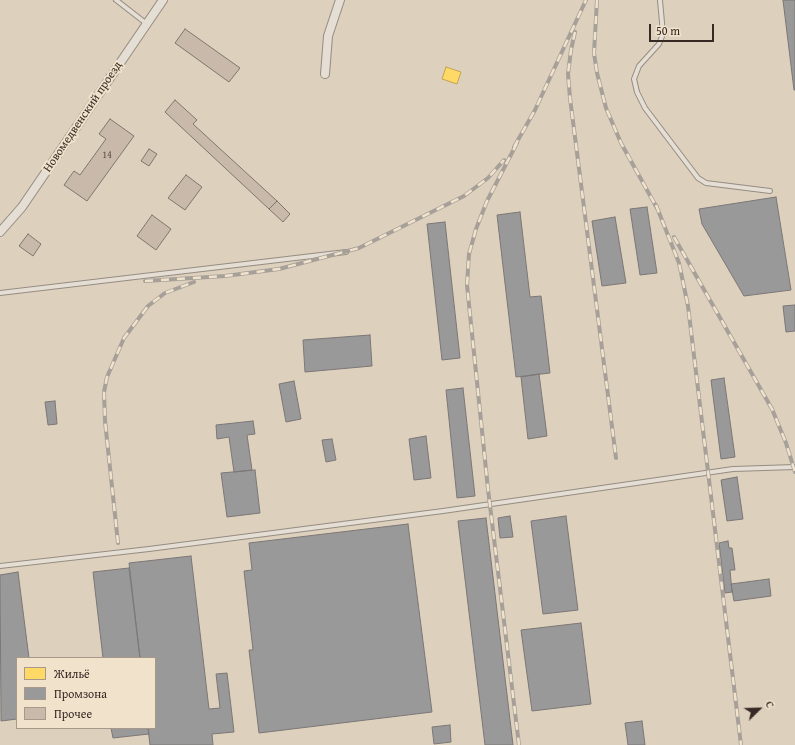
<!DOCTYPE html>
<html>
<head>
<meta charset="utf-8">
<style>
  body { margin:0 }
  #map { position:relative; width:795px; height:745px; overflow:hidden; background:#ddd0bd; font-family:"Gentium Book Plus",serif }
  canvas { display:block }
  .legend { position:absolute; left:16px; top:657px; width:140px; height:72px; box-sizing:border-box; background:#f1e2cc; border:1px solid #a79889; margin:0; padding:5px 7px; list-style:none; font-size:12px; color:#372924 }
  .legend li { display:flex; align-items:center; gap:8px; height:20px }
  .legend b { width:20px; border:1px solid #a79889 }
  .north { position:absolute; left:739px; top:689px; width:40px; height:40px; -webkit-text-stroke:3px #f1e2cc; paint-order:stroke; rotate:67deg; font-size:11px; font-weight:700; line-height:16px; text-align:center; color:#372924 }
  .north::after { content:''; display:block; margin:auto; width:14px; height:18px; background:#372924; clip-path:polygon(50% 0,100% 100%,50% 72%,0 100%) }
  .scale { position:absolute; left:649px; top:24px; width:65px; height:18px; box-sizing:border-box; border:2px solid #372924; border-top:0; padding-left:5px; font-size:12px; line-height:14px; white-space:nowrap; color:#372924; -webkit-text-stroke:3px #f1e2cc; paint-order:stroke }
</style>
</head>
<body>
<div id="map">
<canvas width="795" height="745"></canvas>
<ul class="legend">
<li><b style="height:11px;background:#ffd966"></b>Жильё</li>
<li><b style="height:11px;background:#999"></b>Промзона</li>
<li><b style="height:11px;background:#c9b9ab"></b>Прочее</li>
</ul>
<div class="north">С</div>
<div class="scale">50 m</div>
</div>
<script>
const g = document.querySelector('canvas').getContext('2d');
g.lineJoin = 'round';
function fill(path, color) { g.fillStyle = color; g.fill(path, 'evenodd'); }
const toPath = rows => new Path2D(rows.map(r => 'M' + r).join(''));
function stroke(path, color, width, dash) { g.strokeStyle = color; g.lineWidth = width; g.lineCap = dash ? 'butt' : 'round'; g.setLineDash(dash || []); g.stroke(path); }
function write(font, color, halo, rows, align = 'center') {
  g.font = font + ' "Gentium Book Plus",serif'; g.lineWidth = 4; g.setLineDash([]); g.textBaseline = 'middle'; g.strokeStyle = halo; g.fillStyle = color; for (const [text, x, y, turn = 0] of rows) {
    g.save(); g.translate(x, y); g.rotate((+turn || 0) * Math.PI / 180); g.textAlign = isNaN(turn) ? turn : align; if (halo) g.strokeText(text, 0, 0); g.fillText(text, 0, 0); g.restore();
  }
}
const homes = toPath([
  [446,67,461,72,457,84,442,79,446,67]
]);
const industry = toPath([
  [783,0,795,0,795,90,794,90,783,0],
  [776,197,791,290,744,296,702,224,699,209,776,197],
  [647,207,657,273,640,275,630,209,647,207],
  [520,212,530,297,541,296,550,373,516,377,497,215,520,212],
  [615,217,626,283,602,286,592,221,615,217],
  [445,222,460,358,442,360,427,224,445,222],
  [795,305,795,331,786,332,783,306,795,305],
  [370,335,372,366,305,372,303,340,370,335],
  [539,374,547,436,528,439,521,377,539,374],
  [724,378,735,457,721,459,711,380,724,378],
  [294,381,301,419,286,422,279,384,294,381],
  [463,388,475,496,457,498,446,390,463,388],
  [55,401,57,424,48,425,45,402,55,401],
  [253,421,255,434,247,435,252,470,234,472,229,437,217,439,216,425,253,421],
  [426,436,431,478,414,480,409,439,426,436],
  [332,439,336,460,326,462,322,440,332,439],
  [255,470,260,513,227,517,221,473,255,470],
  [737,477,743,519,727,521,721,480,737,477],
  [510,516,513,537,500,538,498,518,510,516],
  [566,516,578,610,543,614,531,521,566,516],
  [486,518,513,745,485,745,458,521,486,518],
  [408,524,432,712,259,733,249,650,253,650,244,571,252,570,249,543,408,524],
  [728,541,729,548,732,548,735,570,730,570,732,592,725,593,719,543,728,541],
  [191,556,209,709,220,708,216,674,227,673,234,732,212,734,213,745,150,745,148,728,155,728,155,658,140,658,129,563,191,556],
  [129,568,140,658,103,658,93,572,129,568],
  [18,572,29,658,17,658,17,719,1,721,0,575,18,572],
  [769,579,771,596,734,601,731,584,769,579],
  [581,623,591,704,532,711,521,630,581,623],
  [642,721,645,745,628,745,625,723,642,721],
  [450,725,451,742,434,744,432,727,450,725],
  [111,728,148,728,149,734,113,738,111,728]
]);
const building = toPath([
  [185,29,240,68,229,82,175,43,185,29],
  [175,100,197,120,193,124,277,201,269,209,165,112,175,100],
  [110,119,134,136,87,201,64,185,74,171,80,175,106,139,99,134,110,119],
  [149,149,157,154,149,166,141,161,149,149],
  [186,175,202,187,185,210,168,198,186,175],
  [277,201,290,214,283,222,269,209,277,201],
  [152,215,171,229,156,250,137,236,152,215],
  [28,234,41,244,33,256,19,246,28,234]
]);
const lane = toPath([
  [116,0,147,24],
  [660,0,663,34,659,44,639,66,634,79,637,92,645,108,698,178,706,183,770,191],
  [0,293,346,252],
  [0,566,149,549,443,511,733,469,795,467]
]);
const street = toPath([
  [325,74,328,36,340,0],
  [0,232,22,207,163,0]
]);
const rail = toPath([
  [597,0,594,53,597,73,606,108,621,143,658,210],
  [575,32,571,50,568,74,570,98,616,458],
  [517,143,487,201,476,229,469,254,467,285,488,489,519,745],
  [514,147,535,110,586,0],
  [656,205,679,263,688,306,741,745],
  [674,237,772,409,786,443,795,472],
  [145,281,225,276,279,269,359,248,464,196,488,178,504,160],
  [118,543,105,421,104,392,107,377,124,338,148,306,165,293,194,282]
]);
const numberNames = [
  ["14",107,155]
];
const streetNames = [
  ["Новомедвенский проезд",83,117,-56]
];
fill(homes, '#ffd966');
stroke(homes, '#c3a452', 1);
fill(industry, '#999');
stroke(industry, '#7c7776', 1);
fill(building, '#c9b9ab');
stroke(building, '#7e766c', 1);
stroke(lane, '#968c81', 6);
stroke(street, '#968c81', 10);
stroke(lane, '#e4ded4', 4);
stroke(street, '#e4ded4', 8);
stroke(rail, '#a7a099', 4);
stroke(rail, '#f1e2cc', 2.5, [8]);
write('10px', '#5c4e46', null, numberNames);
write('12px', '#372924', '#f1e2cc', streetNames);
</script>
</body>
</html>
